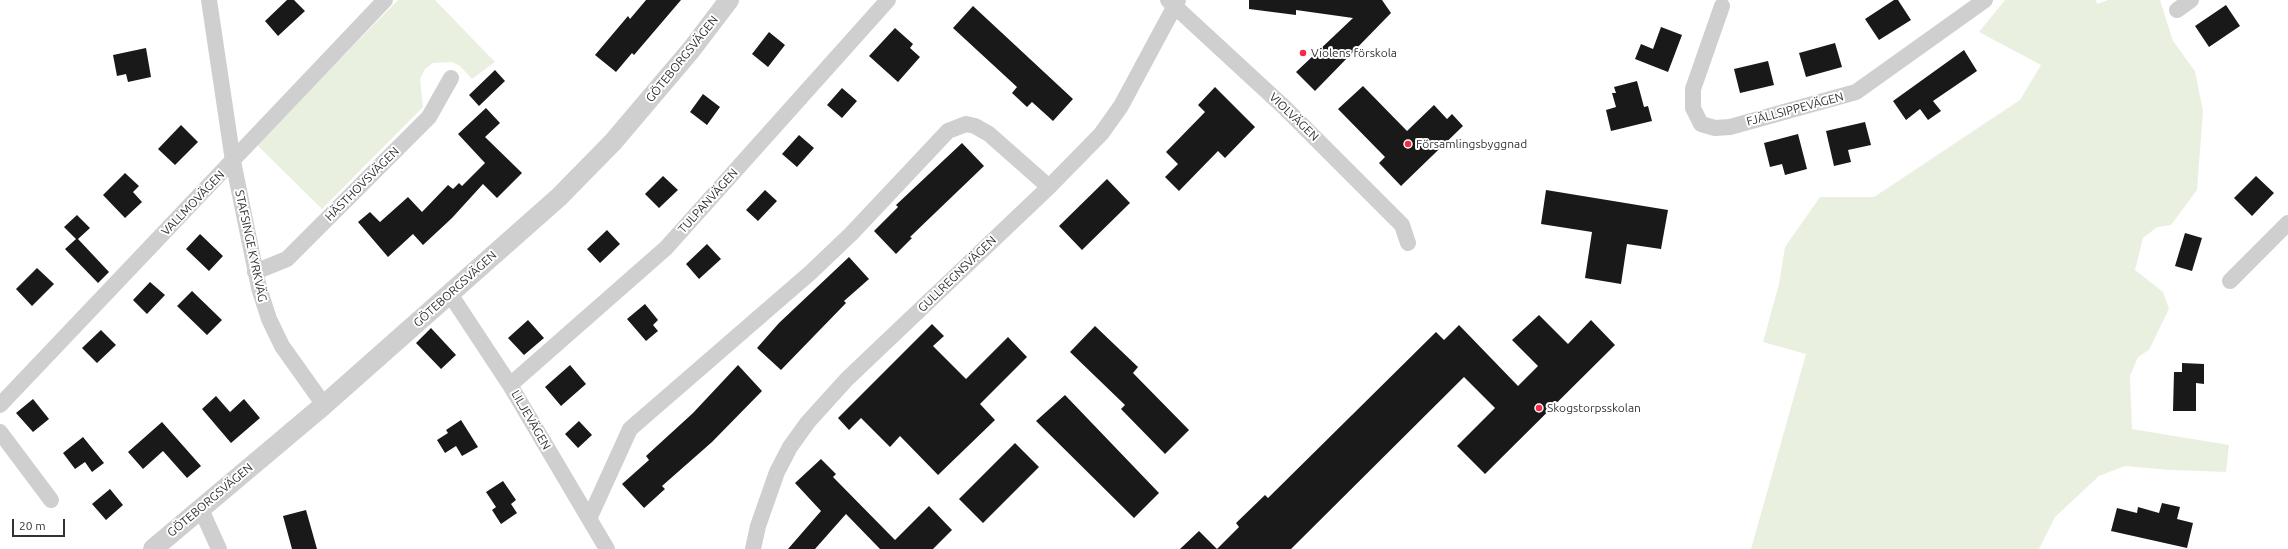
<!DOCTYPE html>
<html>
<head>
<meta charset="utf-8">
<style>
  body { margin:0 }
  #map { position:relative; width:2288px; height:549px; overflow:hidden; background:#fff; font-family:Ubuntu,sans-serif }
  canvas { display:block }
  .scale { position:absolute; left:12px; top:519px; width:53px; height:18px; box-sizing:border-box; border:2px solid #323232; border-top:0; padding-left:5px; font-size:12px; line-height:14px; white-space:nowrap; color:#323232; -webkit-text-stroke:3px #fff; paint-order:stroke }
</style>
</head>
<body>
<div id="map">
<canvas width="2288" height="549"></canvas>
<div class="scale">20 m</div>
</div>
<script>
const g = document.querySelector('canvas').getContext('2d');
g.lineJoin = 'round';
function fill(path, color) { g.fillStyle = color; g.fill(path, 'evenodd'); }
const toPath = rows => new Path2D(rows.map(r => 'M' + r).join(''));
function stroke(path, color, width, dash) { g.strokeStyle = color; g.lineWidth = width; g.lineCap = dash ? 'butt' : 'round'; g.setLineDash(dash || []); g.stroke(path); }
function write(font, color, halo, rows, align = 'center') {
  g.font = font + ' Ubuntu,sans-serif'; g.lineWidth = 4; g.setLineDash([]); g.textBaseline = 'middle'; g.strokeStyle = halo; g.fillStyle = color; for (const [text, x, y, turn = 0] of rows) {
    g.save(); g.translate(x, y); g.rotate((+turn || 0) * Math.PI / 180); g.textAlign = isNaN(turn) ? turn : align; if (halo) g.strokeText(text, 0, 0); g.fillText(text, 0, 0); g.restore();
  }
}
const green = toPath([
  [398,0,435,0,495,62,472,79,460,66,452,62,433,63,425,69,420,79,423,107,322,209,256,144],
  [2005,0,2096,0,2097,4,2108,0,2160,0,2173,41,2195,71,2203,111,2197,190,2171,225,2157,227,2143,238,2135,270,2163,292,2169,309,2149,350,2138,357,2130,376,2132,429,2229,445,2226,472,2170,470,2125,466,2099,476,2055,517,2039,549,1751,549,1806,354,1763,342,1779,284,1785,247,1820,197,1874,197,2020,100,2041,65,1979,32]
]);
const building = toPath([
  [287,0,294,0,305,11,278,36,265,21],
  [646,0,681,0,634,55,632,53,616,72,595,55,628,16,630,19],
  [1249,0,1382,0,1391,13,1315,91,1296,72,1353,18,1296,10,1296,15,1249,9],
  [1894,0,1898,0,1911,20,1879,40,1865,19],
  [2226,5,2240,26,2209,47,2195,26],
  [973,6,1073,99,1053,121,1032,102,1027,107,1012,93,1017,87,953,28],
  [1661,27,1682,35,1668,72,1635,59,1641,44,1653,49],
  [895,28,913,44,910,48,920,57,898,82,869,56],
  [769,32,785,45,768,67,752,54],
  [1835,43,1842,67,1806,77,1799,53],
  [146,48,151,77,128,82,126,74,117,76,113,55],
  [1964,50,1977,71,1933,101,1941,111,1928,120,1920,109,1906,120,1893,101],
  [1768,61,1774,85,1740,93,1734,69],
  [495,70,505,81,479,106,469,95],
  [1637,81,1644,107,1648,106,1652,121,1611,131,1606,110,1616,107,1612,93,1616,93,1614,87],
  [1363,86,1407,131,1434,105,1447,119,1452,114,1463,126,1401,186,1379,163,1385,157,1338,109],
  [1215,87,1255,127,1225,158,1218,151,1179,191,1165,177,1178,164,1166,152,1205,112,1198,105],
  [842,88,857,101,842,118,827,105],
  [703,94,720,107,707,125,690,112],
  [486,108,500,123,485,137,522,173,497,198,483,184,452,218,423,245,413,234,388,257,358,222,370,212,380,222,408,197,422,212,448,185,453,189,459,183,462,186,485,163,458,134],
  [1865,122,1871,145,1848,150,1851,162,1834,166,1826,131],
  [181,125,198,142,175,165,158,149],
  [1798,134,1807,169,1785,175,1782,164,1770,167,1764,143],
  [799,135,814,148,797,167,782,154],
  [962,143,984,166,910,237,912,238,896,254,874,231,898,207,896,205],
  [125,173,139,186,133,192,142,202,125,218,103,195],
  [663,176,678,190,659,208,645,194],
  [2256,176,2274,193,2252,216,2234,198],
  [1107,179,1130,203,1082,250,1059,226],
  [765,190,777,201,758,221,746,210],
  [1546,190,1668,210,1661,249,1627,244,1621,284,1585,278,1592,232,1541,224],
  [77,215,90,228,78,239,109,272,98,283,65,249,76,239,64,227],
  [607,230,620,244,600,263,587,249],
  [2185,233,2202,238,2192,271,2175,266],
  [200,234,223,256,209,271,186,249],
  [707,244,721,259,699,279,686,264],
  [849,257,869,279,844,301,846,303,781,370,757,348,779,323],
  [37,268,54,284,32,306,16,289],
  [150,282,165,295,147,314,133,300],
  [192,291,222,320,207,335,177,306],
  [645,304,658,320,653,325,658,331,646,341,627,319],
  [1539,315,1568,344,1591,320,1615,345,1485,474,1457,446,1495,408,1464,377,1291,549,1180,549,1199,531,1217,549,1239,527,1236,523,1265,495,1268,498,1436,332,1444,340,1459,325,1518,386,1538,366,1512,340],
  [528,320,544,338,524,355,508,338],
  [932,324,944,336,933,346,966,379,1008,337,1027,357,980,404,995,420,938,475,900,436,890,447,861,418,849,430,838,418],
  [1095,326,1138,367,1133,373,1189,430,1165,454,1121,409,1125,405,1070,352],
  [431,328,456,355,441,369,416,343],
  [101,330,116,345,97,363,82,348],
  [2182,363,2204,364,2204,384,2196,383,2196,411,2173,411,2174,372,2182,372],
  [570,365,586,384,561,406,545,387],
  [738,365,762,391,712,442,662,486,665,489,644,508,622,484,649,460,646,456,693,413],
  [1065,395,1159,493,1134,518,1036,421],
  [216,396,230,412,244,399,260,418,231,443,202,409],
  [33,399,49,419,33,432,16,413],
  [461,420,478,447,462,456,456,446,445,453,437,440,448,433,446,430],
  [579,421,592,435,578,448,565,434],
  [162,422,201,466,187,478,163,451,143,469,128,452],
  [83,437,104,463,92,472,85,462,75,469,63,453],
  [1015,443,1039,467,983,523,959,499],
  [821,459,836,474,833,477,895,540,929,506,952,530,933,549,880,549,846,514,815,549,788,549,821,511,795,483],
  [503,481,516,500,511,504,517,513,501,524,492,510,496,507,486,492],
  [110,489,123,505,106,520,92,504],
  [2162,503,2180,507,2177,519,2193,523,2187,548,2111,531,2117,508,2137,513,2138,507,2159,513],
  [306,510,317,549,292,549,283,516]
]);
const minor = toPath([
  [209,0,233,161,259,288,269,319,282,346,324,405],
  [1168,0,1285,108,1402,225,1408,243],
  [1722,6,1693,89,1693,108,1701,124,1715,128,1730,127,1856,92,1985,0],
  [2177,10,2191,0],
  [255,272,287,259,429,117,451,78],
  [2230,281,2288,223],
  [450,294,510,385,607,549],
  [510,385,666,248,888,0],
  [0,405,385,0],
  [0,432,51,500],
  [200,507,219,549],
  [589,519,630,429,810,273,851,234,948,131,966,124,975,126,989,134,1049,187],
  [753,549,758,526,777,472,790,447,808,422,847,379,1049,187,1101,134,1121,106,1178,0]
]);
const tertiary = toPath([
  [153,549,324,405,559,197,613,142,691,50,729,0]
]);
const markers = [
  [1303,53,4,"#f42a4d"],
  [1408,144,4,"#f42a4d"],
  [1539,408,4,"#f42a4d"]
];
const poiNames = [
  ["Violens förskola",1311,53],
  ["Församlingsbyggnad",1416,144],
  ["Skogstorpsskolan",1547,408]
];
const streetNames = [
  ["GÖTEBORGSVÄGEN",682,59,-51],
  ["FJÄLLSIPPEVÄGEN",1795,109,-15],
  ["VIOLVÄGEN",1294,117,44],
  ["HÄSTHOVSVÄGEN",362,184,-45],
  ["TULPANVÄGEN",708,201,-48],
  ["VALLMOVÄGEN",193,203,-46],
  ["STAFSINGE KYRKVÄG",251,246,78],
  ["GULLREGNSVÄGEN",957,274,-44],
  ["GÖTEBORGSVÄGEN",455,289,-42],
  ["LILJEVÄGEN",531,420,60],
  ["GÖTEBORGSVÄGEN",210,500,-40]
];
fill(green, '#eaf0e0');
fill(building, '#191919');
stroke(minor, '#cfcfcf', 16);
stroke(tertiary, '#cfcfcf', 20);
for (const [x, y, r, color] of markers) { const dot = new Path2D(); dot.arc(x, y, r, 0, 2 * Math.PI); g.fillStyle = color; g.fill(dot); stroke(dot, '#fff', 1.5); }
write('12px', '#323232', '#fff', poiNames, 'left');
write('12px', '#323232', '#fff', streetNames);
</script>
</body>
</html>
